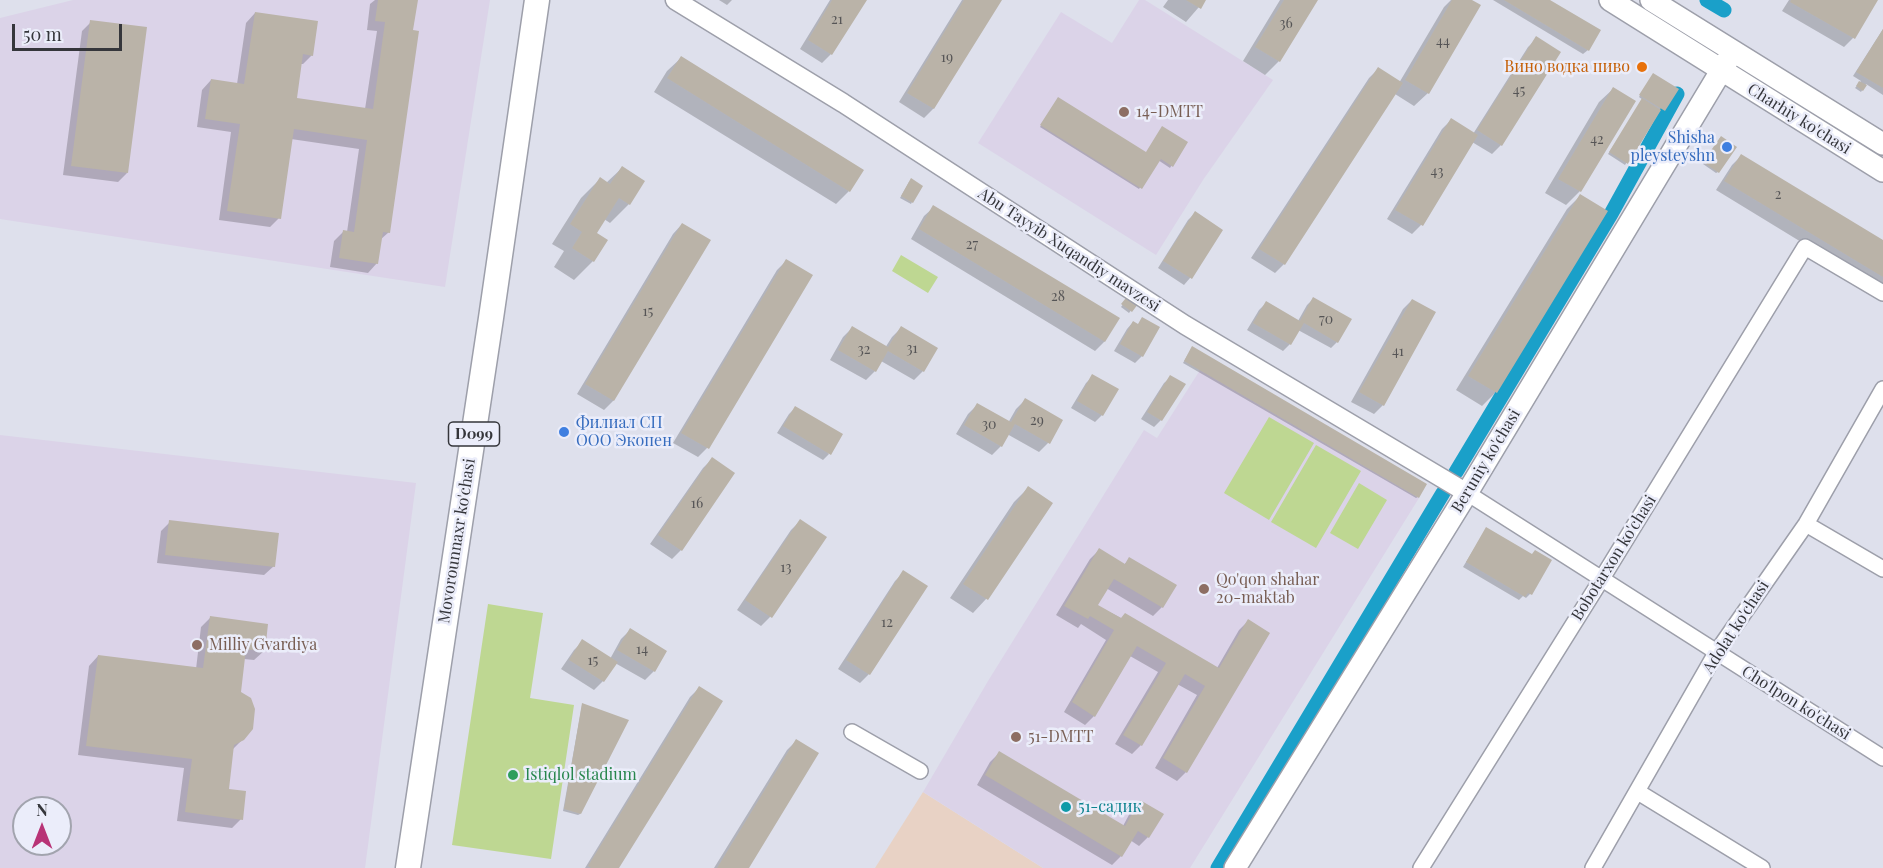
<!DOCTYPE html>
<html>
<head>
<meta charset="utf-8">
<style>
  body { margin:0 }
  #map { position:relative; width:1883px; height:868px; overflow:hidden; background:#dee0ec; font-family:"Playfair Display",serif }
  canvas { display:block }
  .north { position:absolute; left:12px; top:796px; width:60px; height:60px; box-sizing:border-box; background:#ebedfa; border:2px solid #a2a4ae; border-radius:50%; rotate:0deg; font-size:16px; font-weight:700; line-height:24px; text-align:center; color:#35363b }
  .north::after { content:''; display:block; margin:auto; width:21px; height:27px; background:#b83376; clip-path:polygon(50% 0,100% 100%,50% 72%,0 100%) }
  .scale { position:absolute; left:12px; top:24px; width:110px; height:27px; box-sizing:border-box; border:3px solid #35363b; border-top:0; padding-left:8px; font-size:18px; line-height:21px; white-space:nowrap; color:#35363b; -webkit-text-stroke:4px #ebedfa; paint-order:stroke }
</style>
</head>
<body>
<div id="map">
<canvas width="1883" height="868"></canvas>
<div class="north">N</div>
<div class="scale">50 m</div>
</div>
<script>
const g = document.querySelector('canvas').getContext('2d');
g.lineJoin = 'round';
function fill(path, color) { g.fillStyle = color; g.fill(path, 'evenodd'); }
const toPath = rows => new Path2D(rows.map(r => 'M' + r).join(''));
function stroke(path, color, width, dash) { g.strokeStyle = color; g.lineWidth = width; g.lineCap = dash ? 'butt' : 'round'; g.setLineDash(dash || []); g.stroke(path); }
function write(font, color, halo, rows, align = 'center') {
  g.font = font + ' "Playfair Display",serif'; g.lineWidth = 5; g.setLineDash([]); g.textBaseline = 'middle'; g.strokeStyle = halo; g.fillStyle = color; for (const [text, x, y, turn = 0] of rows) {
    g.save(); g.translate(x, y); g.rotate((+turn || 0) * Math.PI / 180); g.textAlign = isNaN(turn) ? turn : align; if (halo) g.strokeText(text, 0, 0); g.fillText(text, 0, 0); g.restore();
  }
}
const commercial = toPath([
  [923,792,1043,868,875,868]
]);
const education = toPath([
  [73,0,490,0,445,287,0,219,0,18],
  [1139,0,1145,0,1273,80,1203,180,1156,255,978,143,1061,12,1112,43],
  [1200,370,1419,498,1190,868,1043,868,923,792,988,681,1144,430,1157,438],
  [0,435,416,483,365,868,0,868],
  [24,808,60,808,60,844,24,844]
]);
const green = toPath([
  [901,255,938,277,928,293,892,271],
  [1269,417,1314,443,1269,520,1224,493],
  [1316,445,1361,471,1316,548,1271,522],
  [1359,483,1387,500,1358,549,1330,533],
  [488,604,543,613,530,698,574,705,551,859,452,845]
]);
const shadow = toPath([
  [375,0,416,0,389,232,380,240,377,263,368,273,330,267,334,241,343,232,347,232,359,149,291,139,279,218,270,227,219,220,231,132,197,127,202,90,211,80,237,84,246,23,255,13,312,55,303,64,300,64,295,99,365,109,377,31,367,30,370,4],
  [719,0,732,0,727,5],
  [830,0,865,0,831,54,822,63,800,49],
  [962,0,1000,0,933,109,924,118,899,102],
  [1168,0,1205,0,1186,22,1163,7],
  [1280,0,1316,0,1279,61,1265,75,1243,61],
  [1451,0,1469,0,1428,93,1414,106,1395,94,1284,264,1275,273,1251,258,1369,78,1378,69,1399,83,1444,7],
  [1493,0,1547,0,1588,50,1583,54],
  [1789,0,1876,0,1853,38,1844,47,1782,11],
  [91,22,127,173,118,182,63,175,82,31],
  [1883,29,1883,95,1866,84,1861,92,1855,88,1861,81,1853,76],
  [1537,38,1501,145,1492,154,1472,142,1421,225,1412,234,1387,219,1442,129,1451,120,1473,134,1528,47],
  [681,58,849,191,836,204,654,92,667,71],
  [1652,76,1664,110,1663,112,1660,110,1625,165,1608,154,1643,100,1639,97],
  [1613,89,1633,101,1580,191,1566,205,1545,193,1599,102],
  [1057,101,1146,154,1186,142,1170,168,1158,160,1139,189,1040,127],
  [1720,140,1718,172,1716,173,1703,164],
  [1741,156,1883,242,1883,292,1716,190,1732,165],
  [622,168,629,204,610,223,604,219,595,233,593,261,574,280,554,267,564,251,552,244,581,198,600,179,606,183],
  [909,182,912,202,911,204,900,198],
  [1580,196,1496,392,1482,406,1456,390,1567,209],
  [934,207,1118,319,1104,342,1095,351,911,239,924,216],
  [1195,213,1221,230,1190,278,1184,285,1158,268,1188,220],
  [682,224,709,240,613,401,604,410,577,394,673,234],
  [786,261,811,276,707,448,698,457,673,443,777,270],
  [1130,295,1138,301,1129,313,1121,307],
  [1314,298,1337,342,1331,348,1298,330,1290,344,1283,351,1247,330,1259,310,1266,303,1298,321,1307,305],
  [1412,300,1434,313,1383,405,1374,414,1351,402,1403,309],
  [1133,322,1138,325,1158,327,1142,356,1135,363,1114,351,1127,329],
  [852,328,885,348,892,337,901,328,936,349,923,371,914,380,881,361,875,371,866,380,830,360,843,337],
  [1191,349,1418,497,1416,498,1183,363],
  [1093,376,1102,415,1095,422,1071,408,1086,383],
  [1171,377,1183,385,1161,420,1154,427,1141,419,1164,383],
  [1025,400,1061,421,1048,443,1039,452,1007,434,1001,446,992,455,956,434,968,414,977,405,1008,423,1016,409],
  [795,408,829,454,823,460,777,433,789,414],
  [712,459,681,550,672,559,650,544,703,468],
  [1028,488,1051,504,986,599,973,613,950,598,1014,502],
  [800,521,770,617,761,626,737,610,791,530],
  [170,522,274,566,264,575,157,563,161,531],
  [1483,534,1531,556,1530,594,1526,598,1523,596,1519,600,1463,567],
  [1099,550,1124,565,1129,559,1162,607,1153,616,1106,588,1096,605,1217,668,1239,630,1248,621,1186,772,1177,781,1155,768,1197,695,1177,684,1141,745,1132,754,1115,744,1158,672,1130,656,1094,716,1085,725,1064,712,1106,640,1081,624,1078,628,1056,615,1090,559],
  [904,572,869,674,860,683,838,669,895,581],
  [210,618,264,651,254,660,244,659,239,693,243,739,233,749,227,790,241,819,232,828,177,821,184,768,78,755,89,666,98,656,196,669,201,627],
  [630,630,654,671,645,680,615,663,603,681,594,690,561,669,574,650,583,641,610,659,621,639],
  [699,688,617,868,585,868,690,697],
  [582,705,580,814,578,815,563,811],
  [796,741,747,868,714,868,787,750],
  [999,753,1123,826,1131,811,1140,802,1148,837,1139,846,1130,840,1121,856,1112,865,977,785,990,762]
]);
const canal = toPath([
  [1707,0,1724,10],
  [1456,472,1611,214,1677,94],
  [1218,868,1443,493]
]);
const building = toPath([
  [378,0,418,0,413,30,419,31,390,233,383,232,378,264,339,258,343,230,354,232,367,140,294,129,281,219,227,211,240,124,205,119,211,79,244,84,255,12,318,21,313,56,303,54,297,98,373,109,385,22,375,21],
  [832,0,867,0,832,55,808,40],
  [964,0,1002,0,934,109,907,93],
  [1186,0,1206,0,1201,9],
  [1284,0,1318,0,1280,62,1255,47],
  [1452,0,1472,0,1481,5,1429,94,1405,80],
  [1504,0,1550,0,1601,30,1589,51],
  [1791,0,1878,0,1855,39,1790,2],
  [90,20,147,27,128,173,71,166],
  [1883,29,1883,88,1856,72],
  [1536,36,1561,52,1502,146,1477,130],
  [681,56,864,170,850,192,667,78],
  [1378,67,1403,83,1285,265,1259,249],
  [1653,73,1679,89,1665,111,1639,95],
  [1859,81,1867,85,1863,91,1856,86],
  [1613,87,1636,101,1581,192,1558,179],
  [1058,97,1146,152,1162,126,1188,142,1173,167,1161,159,1142,189,1040,125],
  [1642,98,1661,110,1628,164,1609,152],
  [1451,118,1478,135,1423,226,1395,210],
  [1721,136,1737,147,1719,173,1703,162],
  [1741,154,1883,240,1883,277,1724,181],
  [622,166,645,181,630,205,619,198,597,233,608,240,594,262,572,248,582,232,570,224,600,177,610,184],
  [911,178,923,186,913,203,901,196],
  [1580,194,1608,211,1497,393,1468,376],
  [933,205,1120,318,1105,342,919,229],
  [1195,211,1223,230,1192,279,1163,261],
  [682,223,711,240,614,401,585,384],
  [786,259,813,275,709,449,681,433],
  [1130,293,1141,300,1132,312,1121,304],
  [1313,297,1352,319,1338,343,1304,323,1291,345,1253,323,1266,301,1300,321],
  [1412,299,1436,312,1384,406,1359,392],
  [1142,317,1160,327,1143,357,1120,344,1133,321,1138,324],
  [852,326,888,347,901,326,938,348,924,372,888,351,876,372,838,350],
  [1192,346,1427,484,1419,498,1184,361],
  [1092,374,1119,389,1103,416,1077,401],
  [1170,375,1186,384,1162,421,1147,412],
  [1025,398,1063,420,1050,444,1015,424,1002,447,964,425,977,403,1011,422],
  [795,406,843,434,831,455,783,426],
  [712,457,735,473,682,551,658,535],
  [1028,486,1053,503,988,600,963,584],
  [800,519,827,537,772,618,745,600],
  [169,520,279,533,275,567,165,555],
  [1486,527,1532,554,1535,550,1552,560,1532,595,1528,593,1525,597,1466,562],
  [1099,548,1125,564,1129,557,1177,585,1163,608,1114,579,1098,605,1121,618,1125,613,1219,668,1248,619,1270,633,1187,773,1163,758,1205,686,1185,674,1142,746,1123,735,1166,663,1137,646,1095,717,1072,702,1114,630,1090,616,1088,619,1064,606],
  [903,570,928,586,870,675,846,660],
  [210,616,268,624,265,652,246,649,241,692,251,698,255,709,253,729,244,740,234,745,229,789,246,791,243,820,185,812,192,759,86,746,98,655,203,668],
  [630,628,667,651,655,672,617,650],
  [582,639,618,662,604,682,569,660],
  [699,686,723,701,619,868,591,868,588,866],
  [582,703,629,720,581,814,564,809],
  [796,739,819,753,749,868,717,868],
  [999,751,1125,826,1140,800,1164,814,1149,838,1138,831,1122,857,985,775]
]);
const minor = toPath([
  [1467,493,1883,758],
  [1806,524,1883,569],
  [852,732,920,771],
  [1638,792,1762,868],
  [1421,868,1601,580,1805,247,1883,293],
  [1593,868,1716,653,1806,524,1883,389]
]);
const tertiary = toPath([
  [675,0,843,103,1185,325,1467,493]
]);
const secondary = toPath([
  [1610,0,1883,171],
  [1651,0,1883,144],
  [1235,868,1467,493,1733,51]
]);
const trunk = toPath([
  [408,868,491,318,537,0]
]);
const markers = [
  [1642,67,6,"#e8710a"],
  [1124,112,6,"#8d6e63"],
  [1727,147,6,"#3f7fe0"],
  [564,432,6,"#3f7fe0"],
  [1204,589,6,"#8d6e63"],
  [197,645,6,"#8d6e63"],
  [1016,737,6,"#8d6e63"],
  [513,775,6,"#2e9e5b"],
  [1066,807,6,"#0f9aa8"]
];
const numberNames = [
  ["21",837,20],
  ["36",1286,24],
  ["44",1443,42],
  ["19",947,58],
  ["45",1519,91],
  ["42",1597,140],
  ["43",1437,172],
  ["2",1778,195],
  ["27",972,245],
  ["28",1058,297],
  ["15",648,312],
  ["70",1326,320],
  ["31",912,349],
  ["32",864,350],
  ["41",1398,352],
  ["29",1037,421],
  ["30",989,425],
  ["16",697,504],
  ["13",786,568],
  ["12",887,623],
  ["14",642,650],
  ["15",593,661]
];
const shields = [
  [474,434,51]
];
const shieldNames = [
  ["D099",474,434]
];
const foodNames = [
  ["Вино водка пиво",1630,67]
];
const educationNames = [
  ["14-DMTT",1136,112],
  ["Qo'qon shahar",1216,580],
  ["20-maktab",1216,598],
  ["Milliy Gvardiya",209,645],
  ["51-DMTT",1028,737]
];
const streetNames = [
  ["Charhiy ko'chasi",1799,119,32],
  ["Abu Tayyib Xuqandiy mavzesi",1069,250,33],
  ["Beruniy ko'chasi",1486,461,-59],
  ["Movorounnaxr ko'chasi",457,541,-81],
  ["Bobotarxon ko'chasi",1614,558,-58],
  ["Adolat ko'chasi",1736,627,-57],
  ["Cho'lpon ko'chasi",1796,703,32]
];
const shopNames = [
  ["Shisha",1715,138],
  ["pleysteyshn",1715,156],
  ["Филиал СП",576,423,"left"],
  ["ООО Экопен",576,441,"left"]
];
const leisureNames = [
  ["Istiqlol stadium",525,775]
];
const cultureNames = [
  ["51-садик",1078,807]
];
fill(commercial, '#e8d2c5');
fill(education, '#dbd3e8');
fill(green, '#bed792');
fill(shadow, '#0003');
stroke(canal, '#1aa0c9', 15);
fill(building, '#bab3a8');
stroke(minor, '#9d9faa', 18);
stroke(tertiary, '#9d9faa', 21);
stroke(secondary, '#9d9faa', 24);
stroke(trunk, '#9d9faa', 27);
stroke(minor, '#fff', 15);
stroke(tertiary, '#fff', 18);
stroke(secondary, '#fff', 21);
stroke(trunk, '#fff', 24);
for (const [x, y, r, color] of markers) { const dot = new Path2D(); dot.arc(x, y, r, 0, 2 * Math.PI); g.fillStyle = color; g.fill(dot); stroke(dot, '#ebedfa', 2); }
write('14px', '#565556', null, numberNames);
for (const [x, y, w] of shields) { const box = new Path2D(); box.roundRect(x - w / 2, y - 12, w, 24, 4.5); g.fillStyle = '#ebedfa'; g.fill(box); stroke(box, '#35363b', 1.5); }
write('bold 15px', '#35363b', null, shieldNames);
write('16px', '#c56008', '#ebedfa', foodNames, 'right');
write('16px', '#785e54', '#ebedfa', educationNames, 'left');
write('16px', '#35363b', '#ebedfa', streetNames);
write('16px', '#366cbe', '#ebedfa', shopNames, 'right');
write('16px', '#27864d', '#ebedfa', leisureNames, 'left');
write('16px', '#0d838f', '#ebedfa', cultureNames, 'left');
</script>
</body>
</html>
